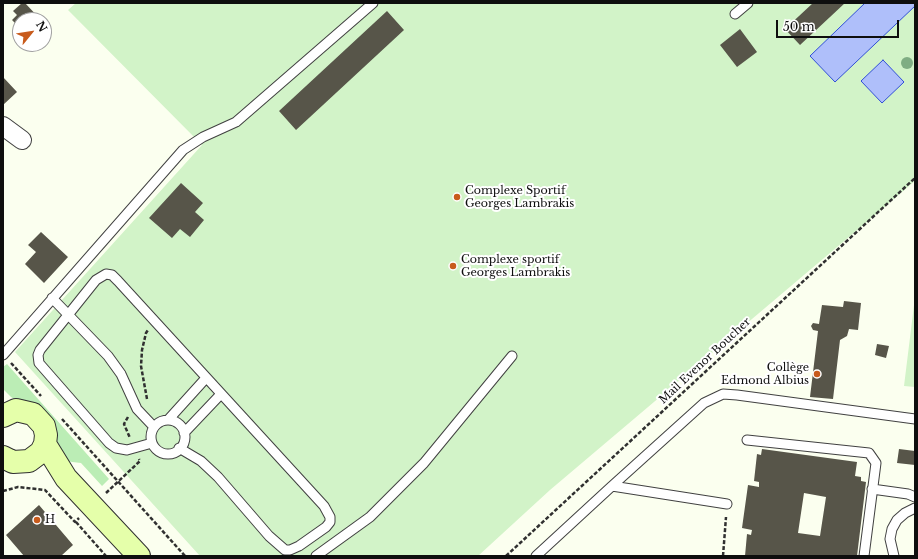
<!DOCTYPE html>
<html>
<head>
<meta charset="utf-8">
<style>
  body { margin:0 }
  #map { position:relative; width:918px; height:559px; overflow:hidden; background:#fbffef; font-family:"Libre Baskerville",serif }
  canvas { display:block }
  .frame { position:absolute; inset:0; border:4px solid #0e0e0e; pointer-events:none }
  .north { position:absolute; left:12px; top:12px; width:40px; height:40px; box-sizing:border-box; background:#fff; border:1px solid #9f9f9f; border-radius:50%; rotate:60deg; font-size:11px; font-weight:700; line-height:16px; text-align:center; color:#0e0e0e }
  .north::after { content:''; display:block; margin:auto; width:14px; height:18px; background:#c85b1c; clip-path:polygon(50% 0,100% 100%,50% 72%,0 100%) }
  .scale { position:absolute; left:776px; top:20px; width:123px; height:18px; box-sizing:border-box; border:2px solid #0e0e0e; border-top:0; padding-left:5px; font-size:12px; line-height:14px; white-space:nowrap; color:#0e0e0e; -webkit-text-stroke:3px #fff; paint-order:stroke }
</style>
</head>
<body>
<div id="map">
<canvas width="918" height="559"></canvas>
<div class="frame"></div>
<div class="north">N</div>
<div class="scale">50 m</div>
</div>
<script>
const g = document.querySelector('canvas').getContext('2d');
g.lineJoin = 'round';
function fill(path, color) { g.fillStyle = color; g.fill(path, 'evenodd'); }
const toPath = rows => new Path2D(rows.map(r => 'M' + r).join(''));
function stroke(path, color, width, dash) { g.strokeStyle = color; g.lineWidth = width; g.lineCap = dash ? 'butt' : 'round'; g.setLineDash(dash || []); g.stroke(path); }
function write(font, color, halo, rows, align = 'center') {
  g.font = font + ' "Libre Baskerville",serif'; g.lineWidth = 4; g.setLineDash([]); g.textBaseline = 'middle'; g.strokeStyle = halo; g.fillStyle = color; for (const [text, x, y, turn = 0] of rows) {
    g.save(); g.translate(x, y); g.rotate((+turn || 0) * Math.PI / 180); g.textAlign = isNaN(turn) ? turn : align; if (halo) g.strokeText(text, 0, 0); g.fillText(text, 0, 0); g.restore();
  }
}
const green = toPath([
  [7,364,109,479,102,486,81,463,64,461,22,404,11,397,3,389,3,367]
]);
const pitch = toPath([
  [76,3,915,3,915,181,550,490,478,556,200,556,15,352,202,145,68,10],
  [915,297,915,387,904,386]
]);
const water = toPath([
  [865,3,915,3,915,6,835,82,810,56,865,3],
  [883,60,904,82,882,103,861,81,883,60]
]);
const building = toPath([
  [22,3,25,3,41,20,20,20,19,27,12,20,17,15,13,11],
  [813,3,845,3,800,45,785,29],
  [387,11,404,30,296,130,279,111],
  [740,29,757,52,737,67,720,45],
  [3,77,17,92,3,105],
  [181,183,203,203,195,212,204,220,190,237,180,229,172,238,149,218],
  [41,232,68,257,44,283,25,264,36,252,28,245],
  [844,301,861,303,858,330,849,329,847,336,840,340,833,399,810,397,818,331,813,330,811,326,813,323,819,324,822,305,843,307],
  [877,344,889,346,886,358,875,355],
  [762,449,857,462,855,476,861,477,861,481,866,482,857,556,745,556,747,534,751,535,752,530,742,528,748,485,759,487,759,482,754,481,757,454,761,455],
  [804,493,826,497,820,536,798,533],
  [899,449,915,451,915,465,897,463],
  [39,505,73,545,61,556,24,556,6,535]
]);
const path = toPath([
  [11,363,41,396],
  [147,399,141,366,142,350,146,333,148,330],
  [128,417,124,424,130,438],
  [62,419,185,556],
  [3,491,18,487,45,490,75,522,79,518],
  [106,493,140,461,139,459],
  [76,522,106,556],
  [506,556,915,178],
  [723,556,726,517]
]);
const lane = toPath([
  [735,14,748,3],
  [52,298,108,356,121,374,137,409,154,427],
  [3,355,183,150,203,137,236,122,373,3],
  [168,420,206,378],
  '151 437a17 17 0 1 1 34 0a17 17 0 1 1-34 0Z',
  [184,433,221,394],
  [747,440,869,453,876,463,864,556],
  [152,443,127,450,116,448,109,443,39,363,38,355,40,350,96,280,106,274,112,275,118,281,324,506,330,517,330,522,326,527,299,546,290,550,285,550,269,536,218,477,201,461,179,448],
  [612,486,704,403,723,394,737,395,915,419],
  [872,489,908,494,915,497],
  [316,556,370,517,424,463,512,356],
  [536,556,612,486,727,504],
  [894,556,890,539,892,529,897,520,905,513,915,508]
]);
const street = toPath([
  [3,126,22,140]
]);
const secondary = toPath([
  [3,416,16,410,33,414,44,426,46,435,45,444,41,452,29,461,13,462,3,457],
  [45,444,66,478,139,556]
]);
const trees = [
  [907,63]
];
const markers = [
  [457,197,4,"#c85b1c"],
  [453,266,4,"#c85b1c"],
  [817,374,4,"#c85b1c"],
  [37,520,4,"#c85b1c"]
];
const poiNames = [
  ["Complexe Sportif",465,191],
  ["Georges Lambrakis",465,204],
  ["Complexe sportif",461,260],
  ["Georges Lambrakis",461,273],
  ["Collège",809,368,"right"],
  ["Edmond Albius",809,381,"right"],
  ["H",45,520]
];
const streetNames = [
  ["Mail Evenor Boucher",705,361,-43]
];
fill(green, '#bbedb5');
fill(pitch, '#d2f3c8');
fill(water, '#afbffa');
stroke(water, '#314fd7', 1);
fill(building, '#575549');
stroke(lane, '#414141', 11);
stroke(street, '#414141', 20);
stroke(secondary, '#303030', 24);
stroke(path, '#303030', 2.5, [4, 2]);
stroke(lane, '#fff', 9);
stroke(street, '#fff', 18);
stroke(secondary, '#e5ffaa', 22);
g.fillStyle = '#7fad83';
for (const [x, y] of trees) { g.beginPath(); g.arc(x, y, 6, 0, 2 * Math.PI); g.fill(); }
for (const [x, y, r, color] of markers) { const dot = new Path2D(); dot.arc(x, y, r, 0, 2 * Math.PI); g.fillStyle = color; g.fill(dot); stroke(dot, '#fff', 1.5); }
write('11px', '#0e0e0e', '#fff', poiNames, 'left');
write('11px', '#0e0e0e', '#fff', streetNames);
</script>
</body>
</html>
